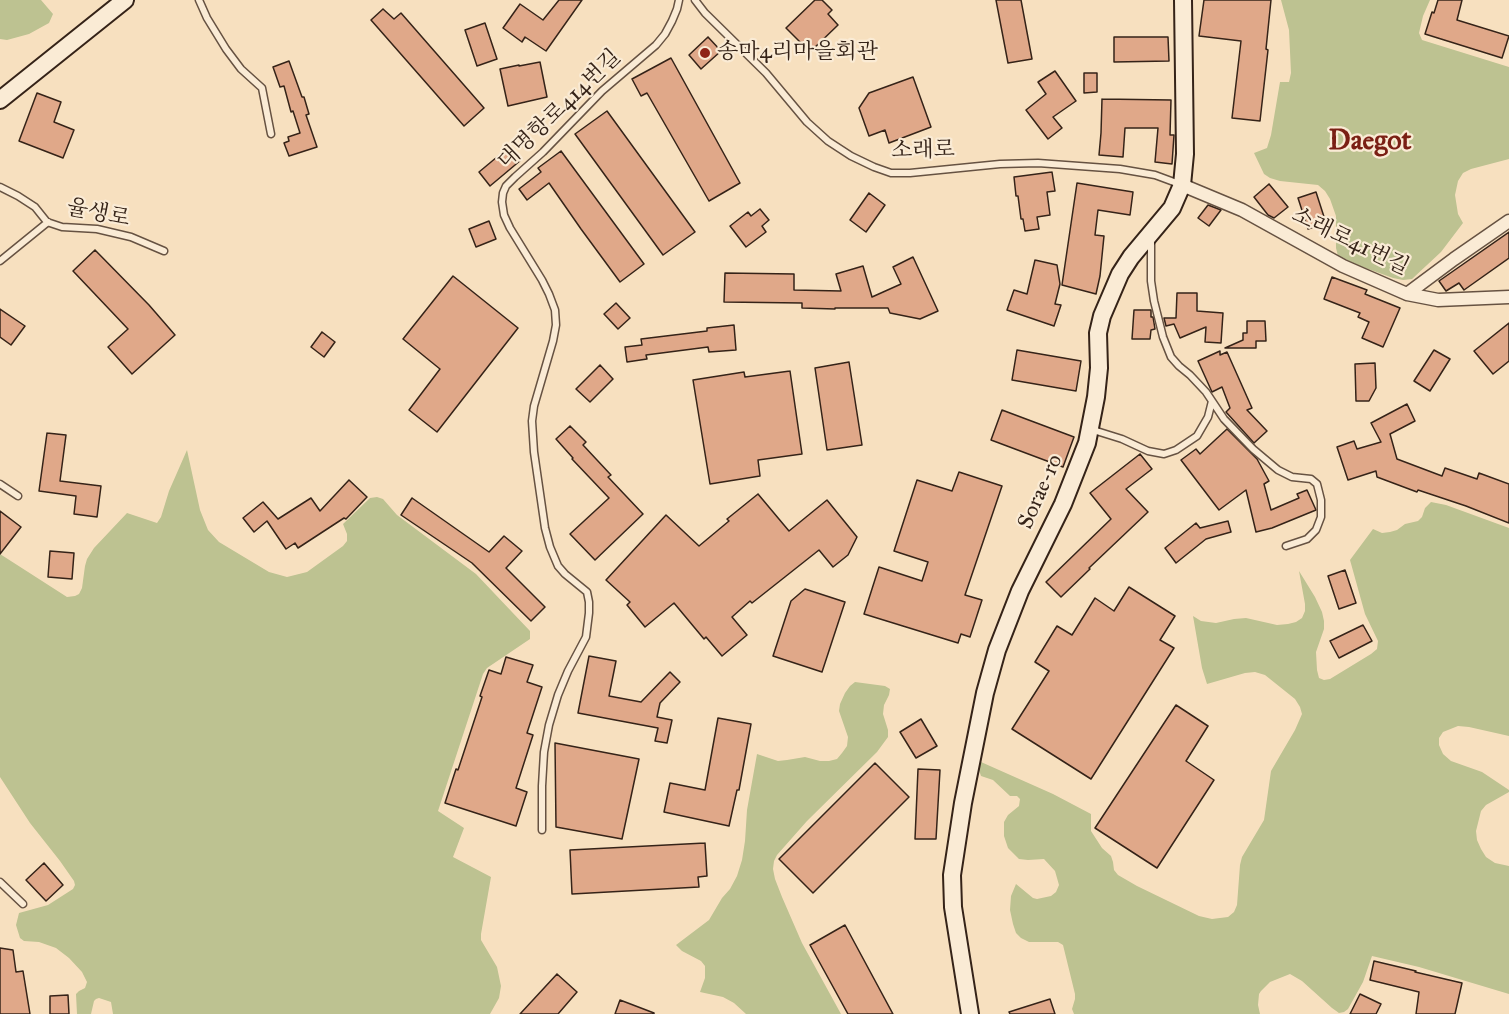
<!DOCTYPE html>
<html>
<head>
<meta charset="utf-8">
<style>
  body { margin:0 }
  canvas { display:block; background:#f7e0bf }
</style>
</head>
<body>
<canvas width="1509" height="1014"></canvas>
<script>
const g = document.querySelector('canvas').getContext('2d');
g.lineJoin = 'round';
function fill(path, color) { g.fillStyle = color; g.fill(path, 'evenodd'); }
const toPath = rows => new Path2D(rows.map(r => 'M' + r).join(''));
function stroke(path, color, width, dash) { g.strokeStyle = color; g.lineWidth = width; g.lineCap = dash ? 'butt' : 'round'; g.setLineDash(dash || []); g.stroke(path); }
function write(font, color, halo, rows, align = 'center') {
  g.font = font + ' "IM FELL Great Primer","Noto Serif KR",serif'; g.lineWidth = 4.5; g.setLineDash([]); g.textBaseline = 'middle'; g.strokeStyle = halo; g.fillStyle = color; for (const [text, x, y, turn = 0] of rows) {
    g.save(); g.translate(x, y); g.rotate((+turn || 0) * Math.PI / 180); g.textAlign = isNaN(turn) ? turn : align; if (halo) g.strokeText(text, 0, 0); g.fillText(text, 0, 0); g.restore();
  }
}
const green = toPath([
  [0,0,41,0,53,14,49,23,29,34,7,40,0,39],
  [1281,0,1430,0,1423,16,1419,33,1422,40,1509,67,1509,159,1471,169,1463,173,1458,181,1455,195,1458,214,1463,223,1441,252,1412,279,1403,280,1393,278,1360,266,1338,256,1336,248,1336,216,1330,199,1325,191,1318,185,1280,181,1270,178,1264,174,1254,153,1267,148,1271,135,1280,82,1289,82,1291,73,1289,30],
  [187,450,200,510,208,530,219,542,269,572,287,577,307,572,343,546,347,541,347,534,343,524,370,498,377,497,383,499,397,515,476,574,530,631,530,639,487,668,483,674,438,811,464,828,453,857,491,877,481,934,481,940,497,967,501,986,499,998,490,1014,113,1014,111,1002,99,998,96,999,94,1001,91,1014,77,1014,76,994,79,991,85,988,87,982,82,972,69,958,56,948,39,942,24,941,20,938,16,925,19,913,48,905,73,889,75,885,74,881,60,861,30,823,0,777,0,554,67,597,75,596,79,594,82,588,85,566,87,559,94,548,127,513,157,523,161,517,169,491],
  [1431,502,1446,505,1509,528,1509,736,1469,727,1458,726,1443,732,1439,738,1439,745,1443,754,1451,761,1482,772,1509,790,1509,792,1486,805,1481,811,1476,831,1477,840,1481,849,1486,857,1495,863,1509,866,1509,994,1419,967,1372,956,1363,982,1348,1009,1344,1012,1339,1013,1332,1008,1302,981,1290,974,1270,982,1261,991,1259,994,1258,1005,1260,1014,1074,1014,1072,1009,1075,999,1075,994,1063,945,1058,942,1029,942,1021,938,1016,933,1013,924,1010,910,1011,896,1016,884,1033,898,1037,899,1051,896,1056,892,1059,885,1055,871,1044,859,1028,860,1019,859,1008,848,1004,836,1004,822,1008,815,1019,806,1020,799,1017,796,1010,796,993,780,981,776,979,770,981,762,1053,794,1091,814,1091,831,1102,848,1111,856,1113,862,1114,870,1118,875,1137,886,1199,916,1212,919,1228,917,1234,912,1237,905,1240,865,1242,857,1264,820,1271,771,1295,730,1302,714,1300,707,1295,699,1265,675,1255,672,1245,673,1207,684,1202,668,1193,616,1201,621,1216,623,1234,619,1246,618,1277,625,1288,624,1296,622,1302,618,1305,611,1305,604,1299,571,1315,597,1322,612,1324,621,1324,629,1316,652,1317,670,1319,678,1324,680,1330,679,1371,654,1377,649,1378,641,1365,614,1350,560,1373,529,1382,533,1390,532,1397,530,1405,524,1418,521,1422,517,1425,508],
  [855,682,885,686,890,689,889,695,884,705,883,714,888,730,888,737,877,752,807,821,777,855,774,861,773,869,775,879,782,897,802,943,841,1014,746,1014,734,1003,723,997,700,992,705,978,705,966,701,961,682,951,676,945,709,920,722,898,730,889,737,876,742,860,745,841,747,810,757,754,778,761,787,760,805,757,820,761,829,761,837,759,842,753,847,746,848,737,839,711,840,704,845,693,850,686]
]);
const building = toPath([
  [559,0,582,0,546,51,525,37,522,42,503,28,520,4,543,20,559,0],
  [815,0,822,0,832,10,828,14,838,25,810,52,786,28,815,0],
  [996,0,1021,0,1032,59,1008,63,996,0],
  [1204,0,1271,0,1266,49,1268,50,1260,121,1232,118,1241,41,1199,36,1204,0],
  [1438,0,1462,0,1457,20,1509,36,1502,58,1425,34,1432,12,1434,13,1438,0],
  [383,9,394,19,401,13,484,108,464,126,371,20,383,9],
  [485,23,497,59,477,66,465,30,485,23],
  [708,37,721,51,701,69,689,55,708,37],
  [1114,37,1168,37,1169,61,1114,62,1114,37],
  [671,58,740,183,709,201,647,93,641,96,632,79,671,58],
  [289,61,302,97,304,97,309,114,306,115,317,147,289,156,284,143,289,141,288,137,300,133,293,111,291,112,284,86,280,87,273,67,289,61],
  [540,62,547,97,508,106,500,69,519,65,519,66,540,62],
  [1055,71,1076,101,1053,117,1062,128,1048,139,1026,110,1046,94,1038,82,1055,71],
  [1084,73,1097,73,1097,92,1084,93,1084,73],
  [913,77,931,127,889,143,885,130,869,136,859,108,869,93,913,77],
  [37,93,61,102,54,122,74,130,63,158,19,141,37,93],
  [1102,99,1171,100,1170,135,1174,135,1172,164,1155,162,1158,128,1125,128,1123,157,1099,155,1101,133,1102,99],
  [607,111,695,232,663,255,575,134,607,111],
  [509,147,521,160,490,186,479,172,509,147],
  [561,151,644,264,620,282,581,229,549,183,527,200,519,189,541,172,538,168,561,151],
  [1052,172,1055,191,1047,192,1050,215,1037,217,1039,229,1025,231,1023,219,1021,219,1018,196,1016,196,1014,177,1052,172],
  [1077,183,1133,192,1130,215,1098,210,1095,235,1104,236,1100,276,1096,294,1062,285,1077,183],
  [1269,184,1288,207,1274,218,1268,215,1254,197,1269,184],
  [1316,192,1326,223,1308,229,1298,198,1316,192],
  [869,193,885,205,866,232,850,220,869,193],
  [1208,205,1221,210,1209,226,1198,218,1208,205],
  [760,209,769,220,762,226,766,232,746,247,730,226,748,212,751,216,760,209],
  [489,221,496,239,476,247,469,229,489,221],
  [1509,232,1509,258,1464,290,1459,283,1446,291,1439,281,1509,232],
  [95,250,149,305,175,335,132,374,108,347,128,329,73,271,95,250],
  [913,257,938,311,920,319,890,313,888,308,835,308,835,309,802,308,802,303,724,302,725,273,794,274,794,290,841,291,836,274,863,266,872,297,901,284,893,267,913,257],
  [1035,260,1057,265,1060,284,1055,304,1061,305,1054,326,1007,310,1014,290,1027,294,1035,260],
  [453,276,518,328,437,432,409,410,440,369,403,339,453,276],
  [1332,277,1367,290,1365,294,1400,308,1383,347,1362,338,1369,322,1358,317,1360,313,1324,299,1332,277],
  [1177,293,1197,293,1197,311,1223,313,1221,343,1205,342,1206,327,1180,338,1174,324,1166,326,1164,318,1176,318,1177,293],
  [616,303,630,318,618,329,604,314,616,303],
  [0,309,25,326,11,345,0,337,0,309],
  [1134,310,1151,310,1151,317,1153,317,1155,329,1151,330,1150,339,1132,339,1134,310],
  [1247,321,1265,321,1266,341,1256,341,1256,348,1225,348,1243,340,1243,333,1247,333,1247,321],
  [1509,323,1509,361,1493,374,1474,351,1509,323],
  [734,325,736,350,709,352,708,347,646,355,647,359,627,362,625,347,642,345,641,339,707,331,707,328,734,325],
  [322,332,335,342,324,357,311,347,322,332],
  [1017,350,1081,361,1076,391,1012,380,1017,350],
  [1434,350,1450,359,1430,391,1414,381,1434,350],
  [1220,351,1220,355,1227,352,1252,408,1247,410,1267,431,1254,443,1226,412,1230,408,1222,387,1212,392,1198,361,1220,351],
  [849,362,862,445,827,450,815,368,849,362],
  [1375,363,1376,388,1369,401,1356,401,1355,364,1375,363],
  [600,365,613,379,590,402,576,389,600,365],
  [790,371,802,454,758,460,760,476,710,484,693,380,744,372,745,377,790,371],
  [1407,404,1415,421,1390,434,1397,459,1442,476,1445,468,1477,479,1479,473,1509,484,1509,523,1466,506,1418,490,1417,492,1377,477,1376,471,1348,480,1337,447,1354,441,1357,449,1381,442,1371,423,1407,404],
  [1002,410,1074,437,1063,467,991,440,1002,410],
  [570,426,586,442,583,445,611,475,608,477,643,514,595,560,570,534,609,498,572,459,573,458,556,439,570,426],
  [1227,429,1257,459,1269,481,1264,484,1271,510,1299,498,1297,494,1307,490,1316,510,1272,528,1256,532,1246,490,1219,510,1181,460,1196,449,1200,454,1227,429],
  [47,433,66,435,60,481,101,486,97,517,74,514,76,496,39,491,47,433],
  [1140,454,1152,469,1126,489,1148,512,1089,568,1090,569,1061,597,1046,582,1111,519,1090,493,1140,454],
  [959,472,1002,486,965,595,982,600,970,637,961,634,958,643,864,614,879,567,922,581,928,562,894,551,917,480,952,491,959,472],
  [349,480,367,497,346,519,344,518,298,548,295,543,286,549,267,521,254,532,243,518,263,502,278,519,311,498,320,511,349,480],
  [758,494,789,531,827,500,857,537,848,555,833,567,819,550,752,603,750,601,732,617,747,635,722,656,706,637,704,639,674,603,645,627,627,605,630,602,606,580,666,515,699,546,729,521,727,519,758,494],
  [412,498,489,552,504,536,522,551,506,568,545,607,531,621,472,563,401,515,412,498],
  [0,511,21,527,0,554,0,511],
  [1228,521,1231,532,1206,539,1176,563,1165,548,1196,523,1200,528,1228,521],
  [50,551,74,553,72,579,48,577,50,551],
  [1345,570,1356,603,1339,609,1328,576,1345,570],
  [1129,587,1175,616,1160,640,1174,648,1091,779,1012,729,1049,671,1035,662,1057,626,1072,635,1095,598,1114,611,1129,587],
  [805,589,845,602,822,672,773,656,791,601,805,589],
  [1363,625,1372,641,1339,658,1330,641,1363,625],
  [589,656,616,661,609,696,641,702,670,672,680,682,660,703,657,717,672,720,667,743,655,741,658,728,578,713,589,656],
  [506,657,533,665,527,682,542,687,527,733,533,735,516,788,527,792,516,826,445,803,456,769,458,770,482,697,480,696,489,670,501,674,506,657],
  [1176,705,1208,726,1186,761,1214,780,1157,868,1095,828,1176,705],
  [718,718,751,724,739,790,737,790,729,826,664,812,670,783,705,790,718,718],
  [921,719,937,746,916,758,900,732,921,719],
  [555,743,639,759,622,839,556,827,555,743],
  [875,763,909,797,813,893,779,859,875,763],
  [918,769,940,770,936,839,915,839,918,769],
  [705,843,707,876,698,877,699,887,572,894,570,850,705,843],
  [44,863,63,885,46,901,26,880,44,863],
  [845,925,893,1014,848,1014,810,945,845,925],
  [0,948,13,950,16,972,23,971,30,1014,0,1014,0,948],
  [1374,961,1416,971,1415,972,1462,983,1455,1014,1416,1014,1419,992,1370,980,1374,961],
  [557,974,577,992,558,1014,520,1014,557,974],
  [1360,994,1381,1004,1376,1014,1350,1014,1360,994],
  [68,995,69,1014,50,1014,50,996,68,995],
  [1050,999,1055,1014,1010,1014,1009,1012,1050,999],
  [620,1000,654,1013,654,1014,615,1014,620,1000]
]);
const lane = toPath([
  [199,0,207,18,226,49,241,69,262,88,271,134],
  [695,0,705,13,766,73,807,122,828,141,851,156,874,167,891,173,910,173,1000,164,1038,163,1120,169,1155,175,1182,185],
  [0,187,18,196,35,207,47,222,62,227,97,229,131,237,164,251],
  [1151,239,1151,281,1154,301,1163,337,1171,357,1179,366,1190,375,1206,392,1224,419,1253,449,1278,470,1292,477,1311,479,1317,484,1321,500,1321,517,1316,530,1307,539,1286,546],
  [0,261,48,222],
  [1090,429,1122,439,1148,451,1164,454,1176,450,1197,436,1208,417,1212,401],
  [0,484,18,496],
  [542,830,542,786,544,752,549,725,558,695,568,671,586,637,589,613,589,602,587,592,565,574,558,566,550,547,545,528,534,452,532,421,534,406,553,341,556,325,555,310,549,294,542,280,510,228,504,215,502,202,503,193,506,186,515,177,543,152,602,91,656,45,665,34,672,21,677,9,679,0],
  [0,882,23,904]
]);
const street = toPath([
  [1182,185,1242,210,1343,266,1407,294,1438,300,1509,297],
  [1407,294,1454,259,1509,221]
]);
const secondary = toPath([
  [0,100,125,0],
  [970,1014,953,907,952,875,963,803,985,693,997,650,1020,591,1063,504,1087,443,1096,397,1099,368,1098,333,1102,316,1120,274,1131,257,1172,208,1182,185,1185,154,1183,0]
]);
const markers = [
  [705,53,6,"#8f2418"]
];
const poiNames = [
  ["송마4리마을회관",717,53]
];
const streetNames = [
  ["대명항로414번길",560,110,-44],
  ["소래로",923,151,-1],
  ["율생로",98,214,11],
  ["소래로41번길",1350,242,26],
  ["Sorae-ro",1041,492,-66]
];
const districtNames = [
  ["Daegot",1370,142]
];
fill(green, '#bdc291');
fill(building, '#e0a889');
stroke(building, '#352318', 1.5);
stroke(lane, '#665242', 9);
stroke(street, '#665242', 15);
stroke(secondary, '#352318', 20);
stroke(lane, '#faebd5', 6);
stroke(street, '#faebd5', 12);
stroke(secondary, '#faebd5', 16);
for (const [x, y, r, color] of markers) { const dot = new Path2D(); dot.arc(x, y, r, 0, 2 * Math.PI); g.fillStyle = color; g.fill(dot); stroke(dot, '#faebd5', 2); }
write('22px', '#352318', '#faebd5', poiNames, 'left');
write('22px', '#352318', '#faebd5', streetNames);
write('bold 28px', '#7a1f14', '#faebd5', districtNames);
</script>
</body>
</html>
